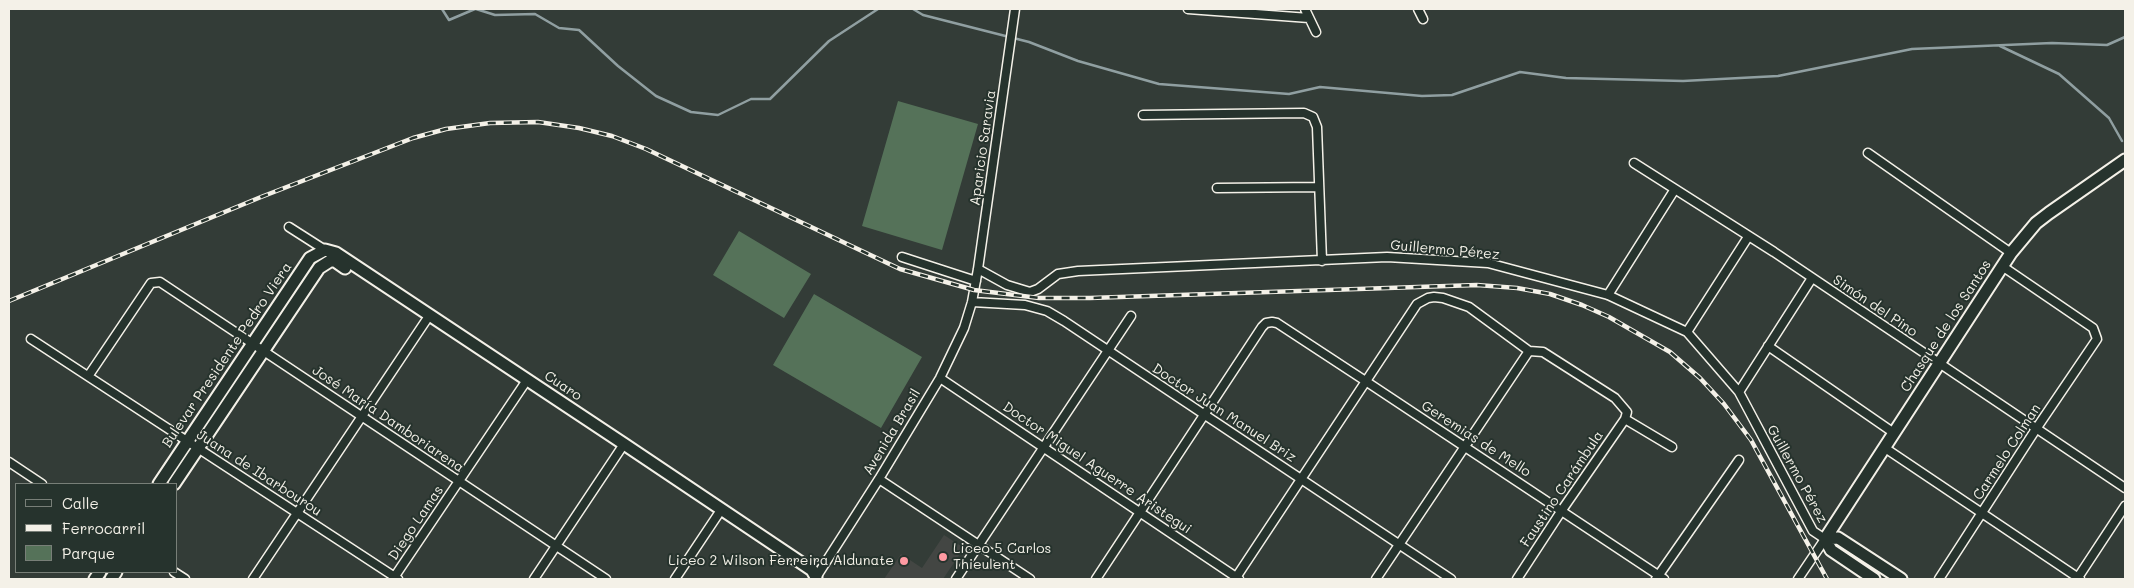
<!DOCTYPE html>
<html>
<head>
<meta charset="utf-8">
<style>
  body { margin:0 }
  #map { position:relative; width:2134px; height:588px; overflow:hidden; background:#333c37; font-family:Mali,sans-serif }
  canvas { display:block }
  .frame { position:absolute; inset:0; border:10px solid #f4f1e8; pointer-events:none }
  .legend { position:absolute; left:15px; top:483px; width:162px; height:90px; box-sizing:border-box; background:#26332d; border:1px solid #787f78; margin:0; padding:6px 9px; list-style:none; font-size:15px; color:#f4f1e8 }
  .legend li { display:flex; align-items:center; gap:10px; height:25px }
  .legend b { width:25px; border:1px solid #787f78 }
</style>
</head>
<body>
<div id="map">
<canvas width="2134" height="588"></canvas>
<div class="frame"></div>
<ul class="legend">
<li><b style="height:6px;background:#26332d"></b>Calle</li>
<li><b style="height:6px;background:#f4f1e8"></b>Ferrocarril</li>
<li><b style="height:14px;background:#557259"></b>Parque</li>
</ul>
</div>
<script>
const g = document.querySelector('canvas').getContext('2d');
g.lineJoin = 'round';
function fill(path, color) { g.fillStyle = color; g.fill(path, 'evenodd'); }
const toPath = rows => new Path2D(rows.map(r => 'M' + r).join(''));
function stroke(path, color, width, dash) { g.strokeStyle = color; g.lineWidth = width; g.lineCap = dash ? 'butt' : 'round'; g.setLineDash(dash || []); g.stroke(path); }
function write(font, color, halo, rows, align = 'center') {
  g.font = font + ' Mali,sans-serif'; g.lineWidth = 4; g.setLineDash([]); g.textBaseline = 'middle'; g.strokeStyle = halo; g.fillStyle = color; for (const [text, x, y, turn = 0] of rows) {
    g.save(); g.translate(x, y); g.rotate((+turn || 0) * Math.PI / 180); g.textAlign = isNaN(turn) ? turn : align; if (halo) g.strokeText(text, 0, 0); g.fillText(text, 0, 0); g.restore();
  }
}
const built = toPath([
  [944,535,964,548,943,579,884,579,901,554,922,568]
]);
const green = toPath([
  [898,101,978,124,942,250,862,226],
  [739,231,811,274,784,318,713,275],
  [814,294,922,357,881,428,773,365]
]);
const stream = toPath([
  [442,9,449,20,475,9],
  [476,9,495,15,535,14,559,28,579,30,618,66,656,96,691,112,718,115,751,99,770,99,829,41,878,9],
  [913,9,923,15,1029,42,1078,61,1159,84,1289,94,1320,87,1422,96,1452,95,1520,72,1566,78,1683,81,1778,76,1912,49,2052,43,2107,45,2125,37],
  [2000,46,2059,74,2109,118,2122,141]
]);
const street = toPath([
  [1188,9,1309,18],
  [1305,9,1316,32],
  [1418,9,1423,19],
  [1143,115,1304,113,1313,117,1317,127,1322,261],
  [1868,153,2011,253],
  [1634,163,1774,252,2125,488],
  [1217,188,1319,187],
  [289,227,325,250],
  [902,257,976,281],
  [978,269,1007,285,1030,292,1038,289,1058,274,1078,271,1387,257,1488,263,1608,295,1687,332,1739,392,1813,531,1825,539,1798,579],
  [1608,295,1675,189],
  [972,302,1025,305,1047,311,1064,321,1451,579],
  [1687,332,1748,237],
  [31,339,398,579],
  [1768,346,1894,433],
  [89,375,151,283,160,282,606,579],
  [940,378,1239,579],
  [1739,392,1812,278],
  [1625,419,1672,447],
  [1885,448,2080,579],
  [9,462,42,484],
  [879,479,1030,579],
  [174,572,185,579],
  [253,579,429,316],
  [393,579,527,380],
  [534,579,624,444],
  [675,579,721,510],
  [815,579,879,479,940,378,964,328,972,302,978,269,1015,9],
  [956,579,1131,316],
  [1096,579,1262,327,1266,323,1272,322,1277,323,1367,382,1664,579],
  [1235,579,1417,304,1428,298,1434,297,1443,298,1469,307,1529,351,1543,352,1615,398,1627,412,1625,419,1562,510,1517,579],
  [1376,579,1529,351],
  [1656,579,1739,460],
  [1939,579,2036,429,2097,339,2093,328,2002,266],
  [2077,579,2125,506]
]);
const secondary = toPath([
  [159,484,310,258,325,250,336,253,624,444,812,570,816,577],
  [174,484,319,268,330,261,335,261,345,268],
  [1825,539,2011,253,2036,223,2049,213,2125,160],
  [1825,539,1838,538,1901,579],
  [1825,539,1831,550,1874,579],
  [95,579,100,572],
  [111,579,116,572]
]);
const rail = toPath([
  [9,301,261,197,413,138,446,129,490,123,538,122,579,128,612,136,646,149,900,269,974,290,1039,298,1090,298,1477,285,1517,288,1550,294,1582,305,1609,317,1670,352,1700,378,1724,404,1751,440,1827,579]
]);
const markers = [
  [943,557,5,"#ff9aa2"],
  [904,561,5,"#ff9aa2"]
];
const streetNames = [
  ["Aparicio Saravia",983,148,-82],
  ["Guillermo Pérez",1445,250,5],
  ["Simón del Pino",1875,306,34],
  ["Chasque de los Santos",1946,326,-57],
  ["Bulevar Presidente Pedro Viera",227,355,-56],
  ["Cuaro",563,386,34],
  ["Doctor Juan Manuel Briz",1224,413,33],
  ["José María Damboriarena",388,419,34],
  ["Avenida Brasil",892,432,-59],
  ["Geremias de Mello",1476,439,33],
  ["Carmelo Colman",2007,452,-57],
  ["Doctor Miguel Aguerre Aristegui",1097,468,34],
  ["Juana de Ibarbourou",259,473,33],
  ["Guillermo Pérez",1797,474,61],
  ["Faustino Carámbula",1562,489,-56],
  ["Diego Lamas",416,523,-56]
];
const poiNames = [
  ["Liceo 5 Carlos",953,549],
  ["Thieulent",953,565],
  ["Liceo 2 Wilson Ferreira Aldunate",894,561,"right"]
];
fill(built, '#434643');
fill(green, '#557259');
stroke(stream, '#909fa1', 2.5);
stroke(street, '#f4f1e8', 11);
stroke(secondary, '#f4f1e8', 15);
stroke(street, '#26332d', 8);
stroke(secondary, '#26332d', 11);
stroke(rail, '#f4f1e8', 4.5);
stroke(rail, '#26332d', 2.5, [8]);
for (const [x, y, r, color] of markers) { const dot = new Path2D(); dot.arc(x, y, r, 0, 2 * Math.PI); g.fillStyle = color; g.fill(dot); stroke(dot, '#26332d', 2); }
write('14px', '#f4f1e8', '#26332d', streetNames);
write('14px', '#f4f1e8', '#26332d', poiNames, 'left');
</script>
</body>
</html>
